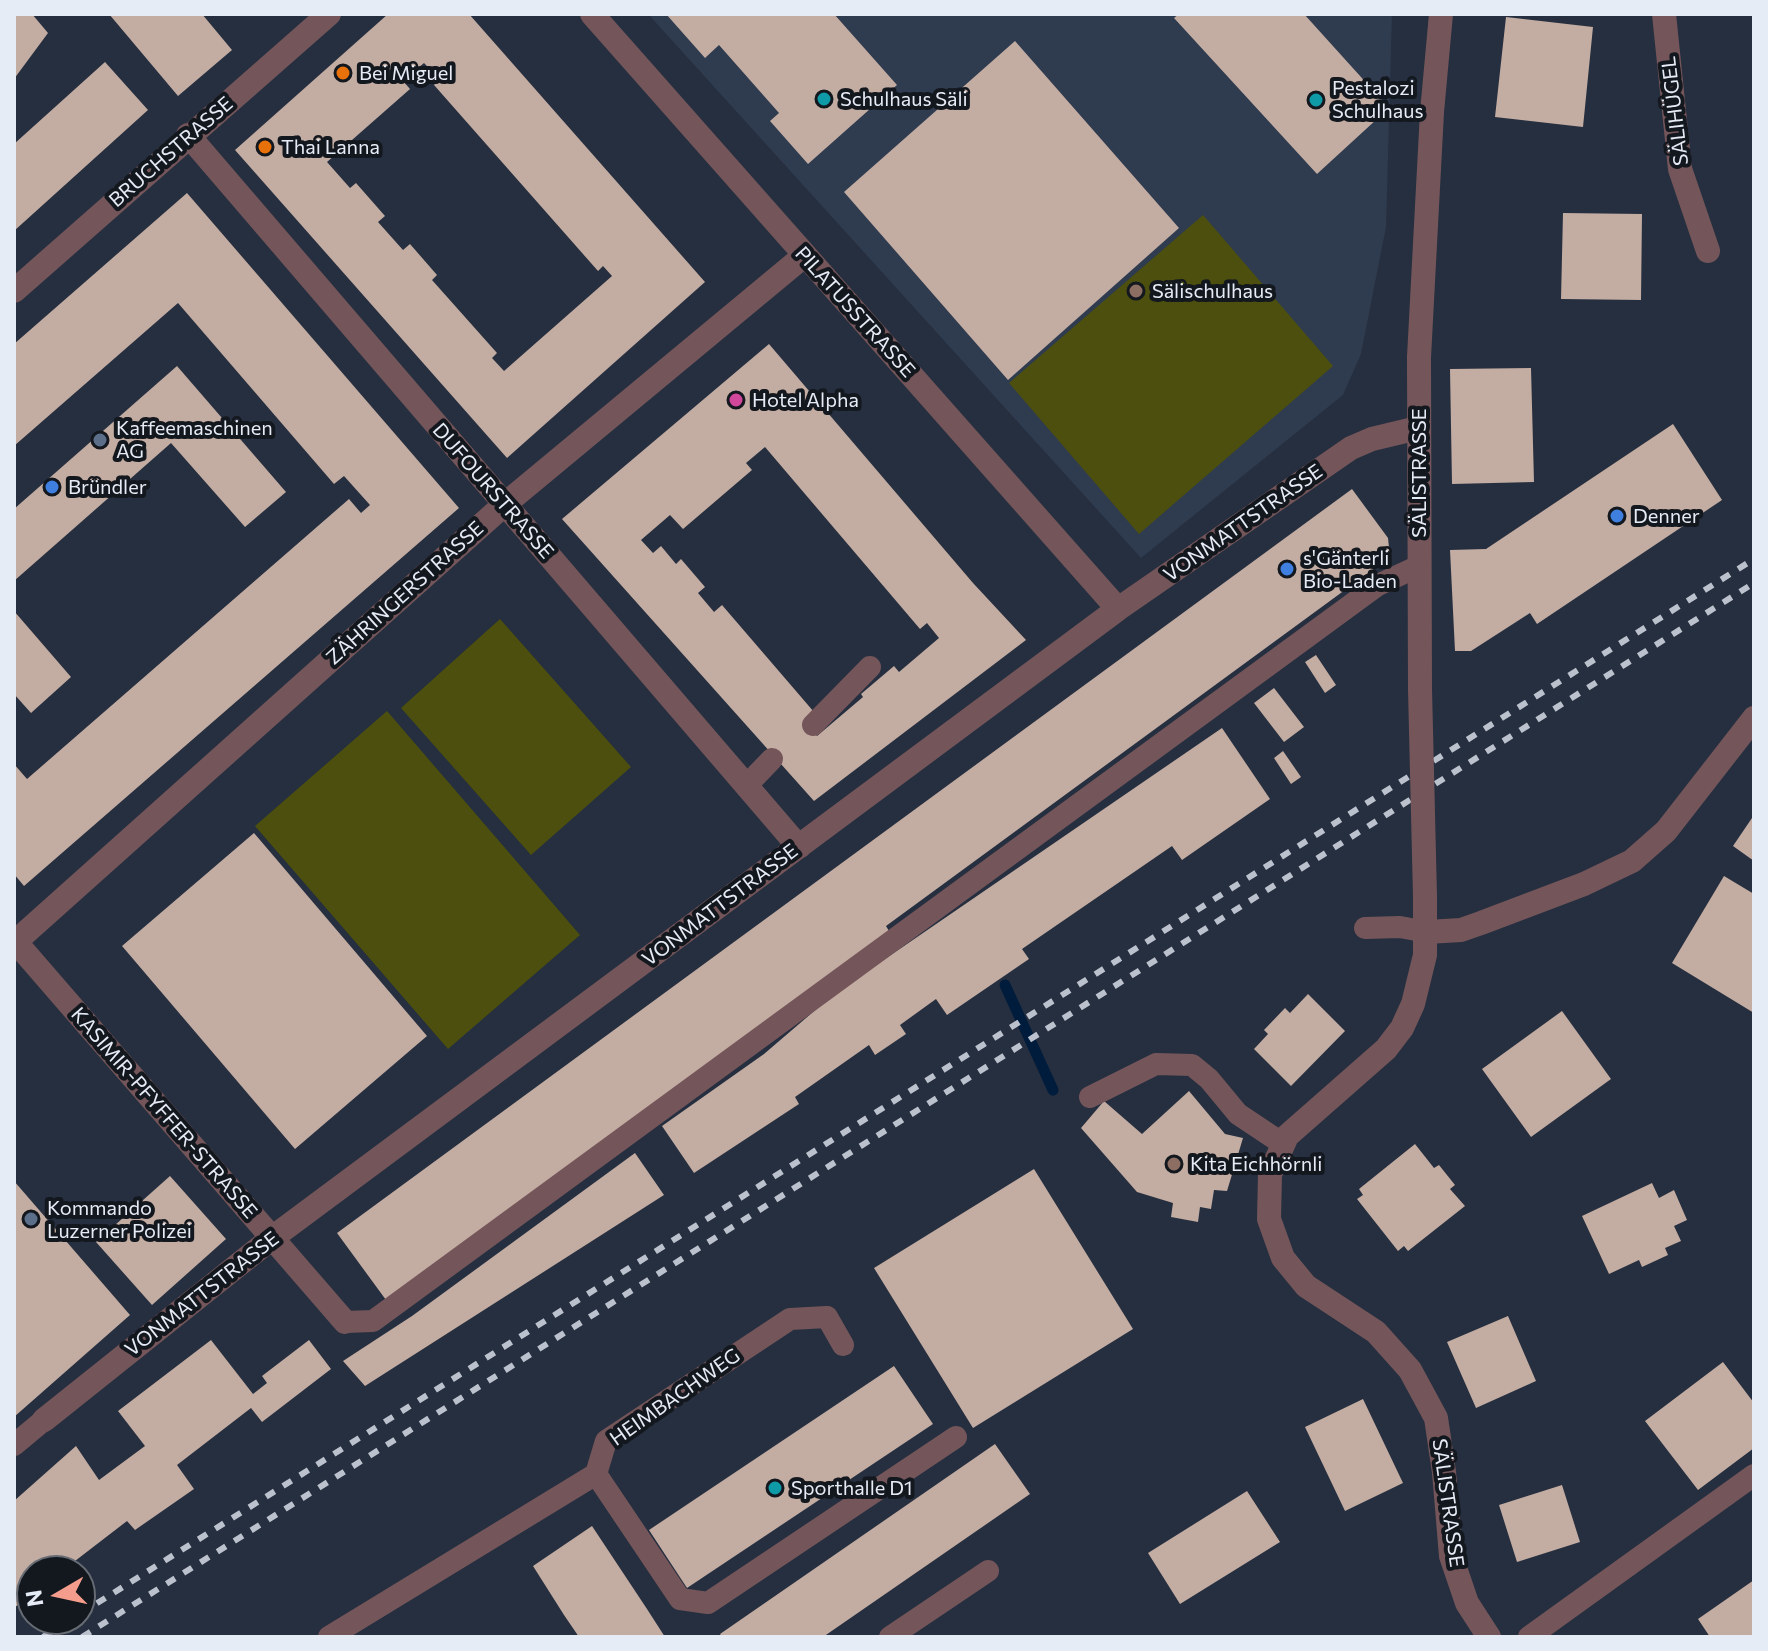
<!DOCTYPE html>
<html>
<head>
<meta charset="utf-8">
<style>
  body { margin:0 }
  #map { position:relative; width:1768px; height:1651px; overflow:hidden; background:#262f3f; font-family:Commissioner,sans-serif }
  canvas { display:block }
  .frame { position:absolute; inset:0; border:16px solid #e6ecf6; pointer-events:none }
  .north { position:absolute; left:16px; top:1555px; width:80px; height:80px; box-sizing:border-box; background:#13171e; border:2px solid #676c74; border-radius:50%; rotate:261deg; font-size:22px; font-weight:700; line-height:32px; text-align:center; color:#e6ecf6 }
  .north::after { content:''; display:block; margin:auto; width:28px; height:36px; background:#f49d8c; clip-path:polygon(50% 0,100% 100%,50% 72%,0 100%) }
</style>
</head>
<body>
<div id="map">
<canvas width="1768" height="1651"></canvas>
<div class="frame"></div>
<div class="north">N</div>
</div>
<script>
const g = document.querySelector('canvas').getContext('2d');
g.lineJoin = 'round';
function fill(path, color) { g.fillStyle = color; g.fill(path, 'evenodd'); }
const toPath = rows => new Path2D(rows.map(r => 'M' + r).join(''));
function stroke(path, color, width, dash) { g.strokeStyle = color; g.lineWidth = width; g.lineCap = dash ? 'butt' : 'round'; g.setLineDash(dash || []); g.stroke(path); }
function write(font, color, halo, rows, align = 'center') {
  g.font = font + ' Commissioner,sans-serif'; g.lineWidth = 8; g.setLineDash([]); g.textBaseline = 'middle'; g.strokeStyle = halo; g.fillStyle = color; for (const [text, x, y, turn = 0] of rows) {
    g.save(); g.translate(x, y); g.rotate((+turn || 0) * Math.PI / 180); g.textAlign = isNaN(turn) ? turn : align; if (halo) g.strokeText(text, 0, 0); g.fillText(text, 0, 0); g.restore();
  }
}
const built = toPath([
  [648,14,1392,14,1386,227,1361,354,1343,395,1141,558]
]);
const green = toPath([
  [1203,215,1333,366,1139,534,1009,383],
  [500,619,631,767,531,855,401,708],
  [387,711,580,935,448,1049,255,826]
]);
const stream = toPath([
  [1005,985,1053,1090]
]);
const building = toPath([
  [14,14,32,14,48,33,14,79],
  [109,14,202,14,232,50,178,96],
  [388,14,469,14,705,282,507,458,235,150],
  [424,63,439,79,434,85,598,271,603,266,612,276,504,371,492,358,497,353,432,280,437,275,410,244,403,250,378,222,385,216,356,183,350,188,327,162,410,89,403,81],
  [666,14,834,14,897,85,808,164,770,121,779,113,719,45,705,58],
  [1179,14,1304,14,1389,108,1317,174,1174,18],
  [1506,17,1593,27,1583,127,1495,117],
  [1015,41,1179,228,1008,380,844,192],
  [105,62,148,110,14,231,14,144],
  [187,193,459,508,24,886,14,874,14,764,27,779,349,499,361,513,370,505,344,476,334,484,178,303,14,446,14,344],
  [1563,213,1642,214,1641,300,1561,299],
  [769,344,973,583,1026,640,814,801,562,519],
  [765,447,920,629,927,623,939,638,899,672,894,666,861,694,863,697,817,736,804,721,814,712,722,605,714,612,698,593,705,587,681,559,676,564,661,546,653,553,641,540,670,515,683,529,752,470,746,463],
  [177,366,286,492,245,527,171,443,14,581,14,509],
  [1531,368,1534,482,1452,484,1450,369],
  [1673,424,1722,500,1537,624,1530,613,1471,651,1455,651,1450,550,1486,549],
  [1352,489,1388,538,1390,557,886,926,889,931,386,1300,337,1233],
  [14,611,71,677,31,713,14,694],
  [1316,655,1336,685,1325,693,1305,662],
  [1274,688,1304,727,1284,742,1254,703],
  [1222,728,1270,799,1182,860,1172,846,1022,949,1029,959,947,1015,936,999,900,1025,906,1034,875,1055,869,1045,795,1097,799,1104,694,1173,662,1126,764,1054,834,994],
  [1283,751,1301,777,1291,784,1274,758],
  [1754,815,1754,861,1733,846],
  [254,833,427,1036,295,1149,122,946],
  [1724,876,1754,894,1754,1013,1672,963],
  [1308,994,1345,1031,1291,1086,1254,1049,1268,1034,1264,1030,1285,1008,1290,1013],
  [1562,1011,1611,1079,1531,1137,1482,1069],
  [1189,1091,1225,1134,1243,1138,1227,1191,1214,1190,1211,1209,1200,1207,1198,1222,1171,1217,1173,1203,1137,1192,1081,1128,1104,1101,1142,1134],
  [1415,1144,1434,1168,1439,1165,1455,1185,1450,1189,1465,1206,1408,1251,1404,1246,1398,1251,1357,1199,1363,1195,1359,1189],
  [635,1153,664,1195,365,1386,343,1361,412,1316],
  [1034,1169,1133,1329,973,1428,874,1268],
  [170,1176,226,1239,152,1305,96,1242],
  [14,1181,130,1315,14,1417],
  [1652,1183,1659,1198,1674,1190,1687,1220,1674,1226,1681,1241,1665,1248,1668,1255,1642,1267,1639,1260,1609,1274,1582,1216],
  [1508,1316,1536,1381,1476,1408,1447,1342],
  [211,1340,253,1394,267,1383,262,1376,309,1340,331,1369,262,1422,251,1408,177,1465,194,1489,135,1530,127,1521,62,1571,32,1571,32,1594,14,1608,14,1501,76,1446,99,1480,145,1446,118,1411],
  [1723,1362,1754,1403,1754,1448,1698,1490,1645,1421],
  [894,1366,933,1424,687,1588,649,1530],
  [1363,1399,1403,1483,1345,1511,1305,1427],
  [995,1444,1030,1494,823,1637,722,1637,720,1634],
  [1562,1485,1580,1542,1517,1562,1499,1505],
  [1247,1491,1280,1542,1180,1604,1148,1553],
  [592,1526,647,1609,665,1637,579,1637,564,1615,533,1566],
  [1754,1580,1754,1637,1710,1637,1698,1619]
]);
const lane = toPath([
  [813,725,870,667],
  [746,786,772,759],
  [1365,928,1400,927,1427,932],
  [1090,1097,1156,1064,1192,1065,1209,1079,1238,1114,1283,1144],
  [345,1322,373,1321,1378,585,1419,566],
  [843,1345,827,1317,790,1319,606,1441,596,1474,680,1599,708,1603,956,1437],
  [14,1445,44,1420],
  [329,1637,596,1474],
  [890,1637,988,1571],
  [1529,1637,1754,1475]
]);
const street = toPath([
  [592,14,1118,609],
  [1664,14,1680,169,1708,251],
  [188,135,799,847],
  [14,291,329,14],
  [1420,689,1419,357,1432,112,1441,14],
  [1425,897,1425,955,1413,1004,1402,1028,1386,1049,1287,1136,1270,1174,1269,1219,1283,1258,1306,1286,1376,1332,1410,1370,1436,1418,1444,1472,1451,1556,1467,1603,1489,1637],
  [1427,932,1461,930,1481,923,1584,884,1632,861,1666,831,1754,718],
  [14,940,345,1322],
  [14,943,505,504,805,255],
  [44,1420,272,1238,1118,609,1351,448,1372,439,1418,428]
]);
const rail = toPath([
  [80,1614,1754,559],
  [43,1637,72,1619],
  [82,1637,1754,583]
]);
const streetBridge = toPath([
  [1420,689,1425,897]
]);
const markers = [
  [343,73,8,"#e8710a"],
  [824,99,8,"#0f9aa8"],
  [1316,100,8,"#0f9aa8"],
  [265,147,8,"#e8710a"],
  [1136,291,8,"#8d6e63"],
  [736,400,8,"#d1479c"],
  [100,440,8,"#5c6f8a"],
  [52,487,8,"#3f7fe0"],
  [1617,516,8,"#3f7fe0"],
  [1287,569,8,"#3f7fe0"],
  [1174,1164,8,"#8d6e63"],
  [31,1219,8,"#5c6f8a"],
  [775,1488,8,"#0f9aa8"]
];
const poiNames = [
  ["Bei Miguel",359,73],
  ["Pestalozi",1332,88],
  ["Schulhaus",1332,111],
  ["Schulhaus Säli",840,99],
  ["Thai Lanna",281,147],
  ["Sälischulhaus",1152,291],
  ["Hotel Alpha",752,400],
  ["Kaffeemaschinen",116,428],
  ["AG",116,451],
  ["Bründler",68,487],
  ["Denner",1633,516],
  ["s'Gänterli",1303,558],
  ["Bio-Laden",1303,581],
  ["Kita Eichhörnli",1190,1164],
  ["Kommando",47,1208],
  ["Luzerner Polizei",47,1231],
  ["Sporthalle D1",791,1488]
];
const streetNames = [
  ["SÄLIHÜGEL",1675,111,-97],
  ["BRUCHSTRASSE",171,152,-41],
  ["PILATUSSTRASSE",855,312,48],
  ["SÄLISTRASSE",1419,473,-90],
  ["DUFOURSTRASSE",493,491,49],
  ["VONMATTSTRASSE",1243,523,-35],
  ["ZÄHRINGERSTRASSE",405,593,-42],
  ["VONMATTSTRASSE",720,905,-37],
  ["KASIMIR-PFYFFER-STRASSE",164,1113,49],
  ["VONMATTSTRASSE",202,1294,-38],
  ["HEIMBACHWEG",675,1397,-35],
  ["SÄLISTRASSE",1448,1503,82]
];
fill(built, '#2f3b4f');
fill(green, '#4c4f0e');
stroke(stream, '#001c3c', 11);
fill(building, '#c3aca2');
stroke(lane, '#74565a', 22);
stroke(street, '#74565a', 24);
stroke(rail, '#bbc2cd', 6, [10, 10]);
stroke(streetBridge, '#74565a', 24);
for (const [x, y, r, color] of markers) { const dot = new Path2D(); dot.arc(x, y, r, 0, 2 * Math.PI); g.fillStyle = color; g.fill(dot); stroke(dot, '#13171e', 3); }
write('20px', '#e6ecf6', '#13171e', poiNames, 'left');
write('20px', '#e6ecf6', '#13171e', streetNames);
</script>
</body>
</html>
